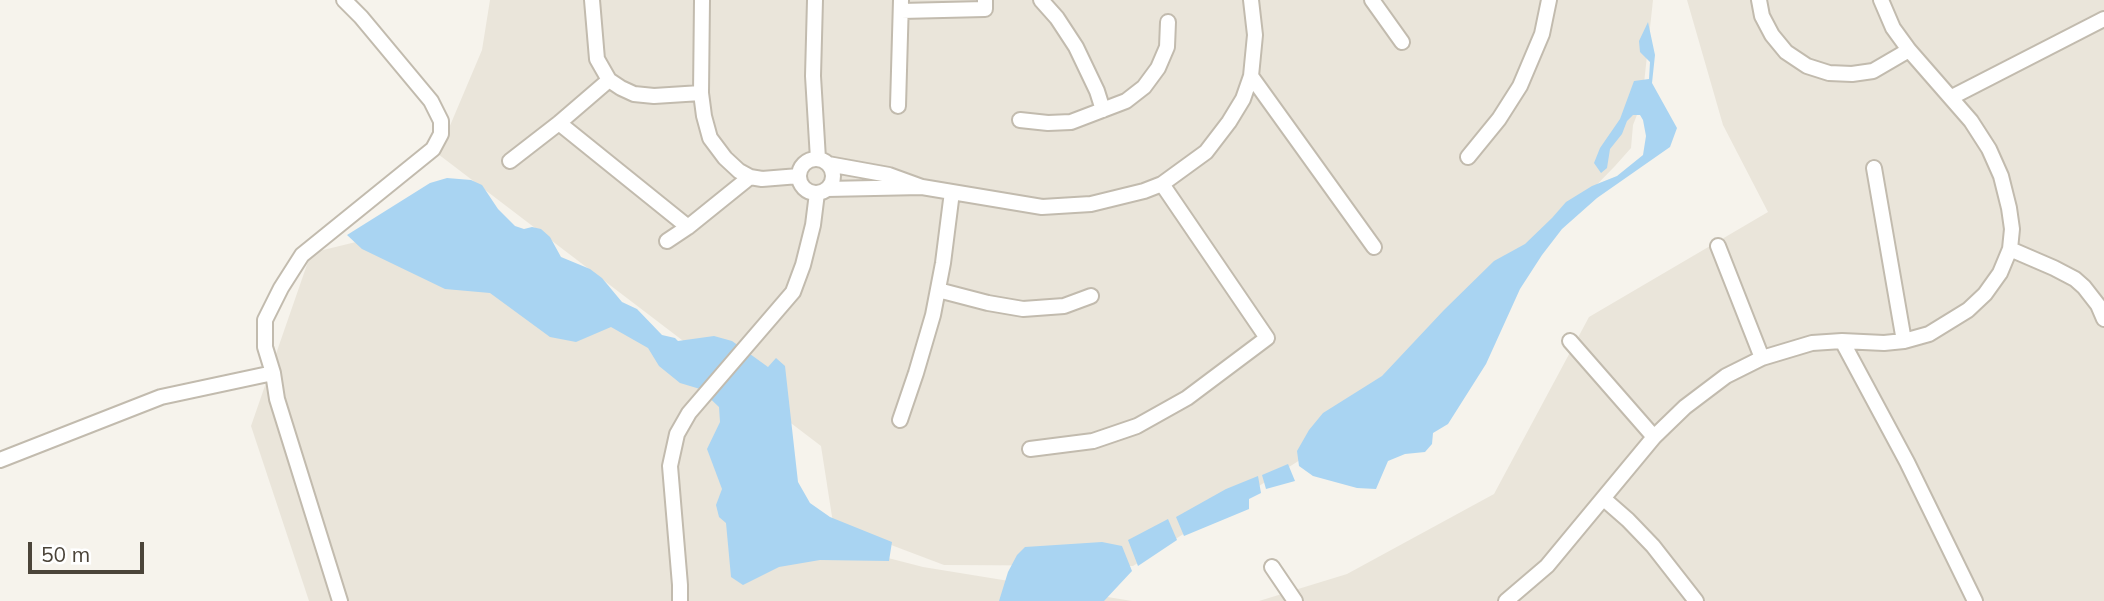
<!DOCTYPE html>
<html>
<head>
<meta charset="utf-8">
<style>
  body { margin:0 }
  #map { position:relative; width:2104px; height:601px; overflow:hidden; background:#f6f3ec; font-family:Mulish,sans-serif }
  canvas { display:block }
  .scale { position:absolute; left:28px; top:542px; width:116px; height:32px; box-sizing:border-box; border:4px solid #4b4439; border-top:0; padding-left:9px; font-size:21px; line-height:24px; white-space:nowrap; color:#4b4439; -webkit-text-stroke:5px #fff; paint-order:stroke }
</style>
</head>
<body>
<div id="map">
<canvas width="2104" height="601"></canvas>
<div class="scale">50 m</div>
</div>
<script>
const g = document.querySelector('canvas').getContext('2d');
g.lineJoin = 'round';
function fill(path, color) { g.fillStyle = color; g.fill(path, 'evenodd'); }
const toPath = rows => new Path2D(rows.map(r => 'M' + r).join(''));
function stroke(path, color, width, dash) { g.strokeStyle = color; g.lineWidth = width; g.lineCap = dash ? 'butt' : 'round'; g.setLineDash(dash || []); g.stroke(path); }
const residential = toPath([
  [490,0,1653,0,1642,102,1633,125,1631,148,1615,166,1545,238,1322,446,1133,566,944,565,833,523,821,446,438,154,482,50],
  [1687,0,2104,0,2104,601,1259,601,1347,574,1494,494,1589,317,1768,212,1723,125],
  [466,215,745,415,796,518,866,553,892,559,923,567,1132,601,309,601,251,426,311,253]
]);
const water = toPath([
  [1648,22,1655,55,1652,83,1677,128,1670,147,1597,198,1562,229,1542,255,1520,289,1486,364,1448,424,1433,433,1432,444,1425,452,1405,454,1388,461,1376,489,1357,488,1313,476,1299,466,1297,451,1309,430,1323,413,1382,376,1444,310,1494,261,1525,244,1552,218,1566,202,1592,186,1617,176,1643,155,1646,136,1643,120,1640,115,1633,115,1627,121,1622,134,1610,149,1607,168,1601,173,1594,163,1600,148,1620,119,1634,81,1649,79,1650,62,1640,52,1639,41],
  [447,178,471,180,482,185,498,209,515,226,524,229,532,227,541,229,550,237,561,257,590,269,602,278,622,302,637,309,662,335,675,338,678,341,714,336,732,341,768,367,776,358,785,366,798,482,810,503,830,517,892,542,889,561,820,560,779,567,743,585,731,577,726,523,719,517,716,505,722,489,707,449,720,422,719,407,700,389,680,383,659,366,648,348,611,327,576,342,550,337,490,293,445,289,362,249,347,235,430,183],
  [1288,464,1295,481,1266,489,1262,475],
  [1258,476,1261,493,1249,499,1249,509,1184,536,1176,517,1226,489],
  [1168,519,1177,540,1138,566,1128,540],
  [1102,542,1122,546,1132,571,1104,601,999,601,1008,572,1017,555,1025,547]
]);
const minor = toPath([
  [592,0,597,59,609,80,621,88,634,94,654,96,701,93],
  [702,0,701,93,704,116,710,138,725,158,739,171,750,177,762,179,799,176],
  [815,0,813,76,818,159],
  [1041,0,1057,18,1076,47,1097,91,1103,110],
  [1372,0,1402,42],
  [1759,0,1762,16,1772,35,1786,52,1807,66,1829,73,1852,74,1873,71,1909,50],
  [901,11,985,9,985,0],
  [1251,76,1374,247],
  [1952,97,2104,19],
  [898,106,901,0],
  [1020,120,1048,123,1071,122,1126,101,1144,87,1158,68,1167,47,1168,22],
  [559,123,688,227],
  [1468,157,1499,119,1520,86,1542,34,1549,0],
  '799 176a17 17 0 1 1 34 0a17 17 0 1 1-34 0Z',
  [510,161,559,123,609,80],
  [1874,168,1904,341],
  [922,187,1042,207,1091,204,1144,191,1162,184,1206,152,1229,122,1243,99,1251,76,1255,35,1251,0],
  [827,189,922,187,889,175,828,164],
  [667,241,688,227,750,177],
  [1718,246,1762,358],
  [2010,249,2054,268,2075,279,2084,287,2098,305,2104,319],
  [938,290,988,303,1023,309,1064,306,1091,296],
  [1570,341,1654,437],
  [1842,341,1907,462,1975,601],
  [900,420,916,373,933,315,943,263,952,192],
  [1030,449,1093,441,1137,426,1187,398,1267,338,1162,184],
  [0,460,161,397,273,373],
  [1604,499,1628,520,1653,546,1696,601],
  [1272,567,1295,601],
  [340,601,277,399,273,373,265,347,265,320,281,288,302,255,433,149,441,134,441,121,431,101,361,17,344,0],
  [680,601,680,585,670,466,677,434,689,413,793,292,803,265,813,225,817,193],
  [1506,601,1547,566,1654,437,1685,407,1726,376,1762,358,1812,343,1842,341,1884,343,1904,341,1929,334,1968,310,1985,294,2000,273,2010,249,2012,229,2009,208,2001,176,1989,149,1971,121,1909,50,1893,28,1881,0]
]);
fill(residential, '#eae5da');
fill(water, '#a9d4f2');
stroke(minor, '#c2bbae', 18);
stroke(minor, '#fff', 14);
</script>
</body>
</html>
